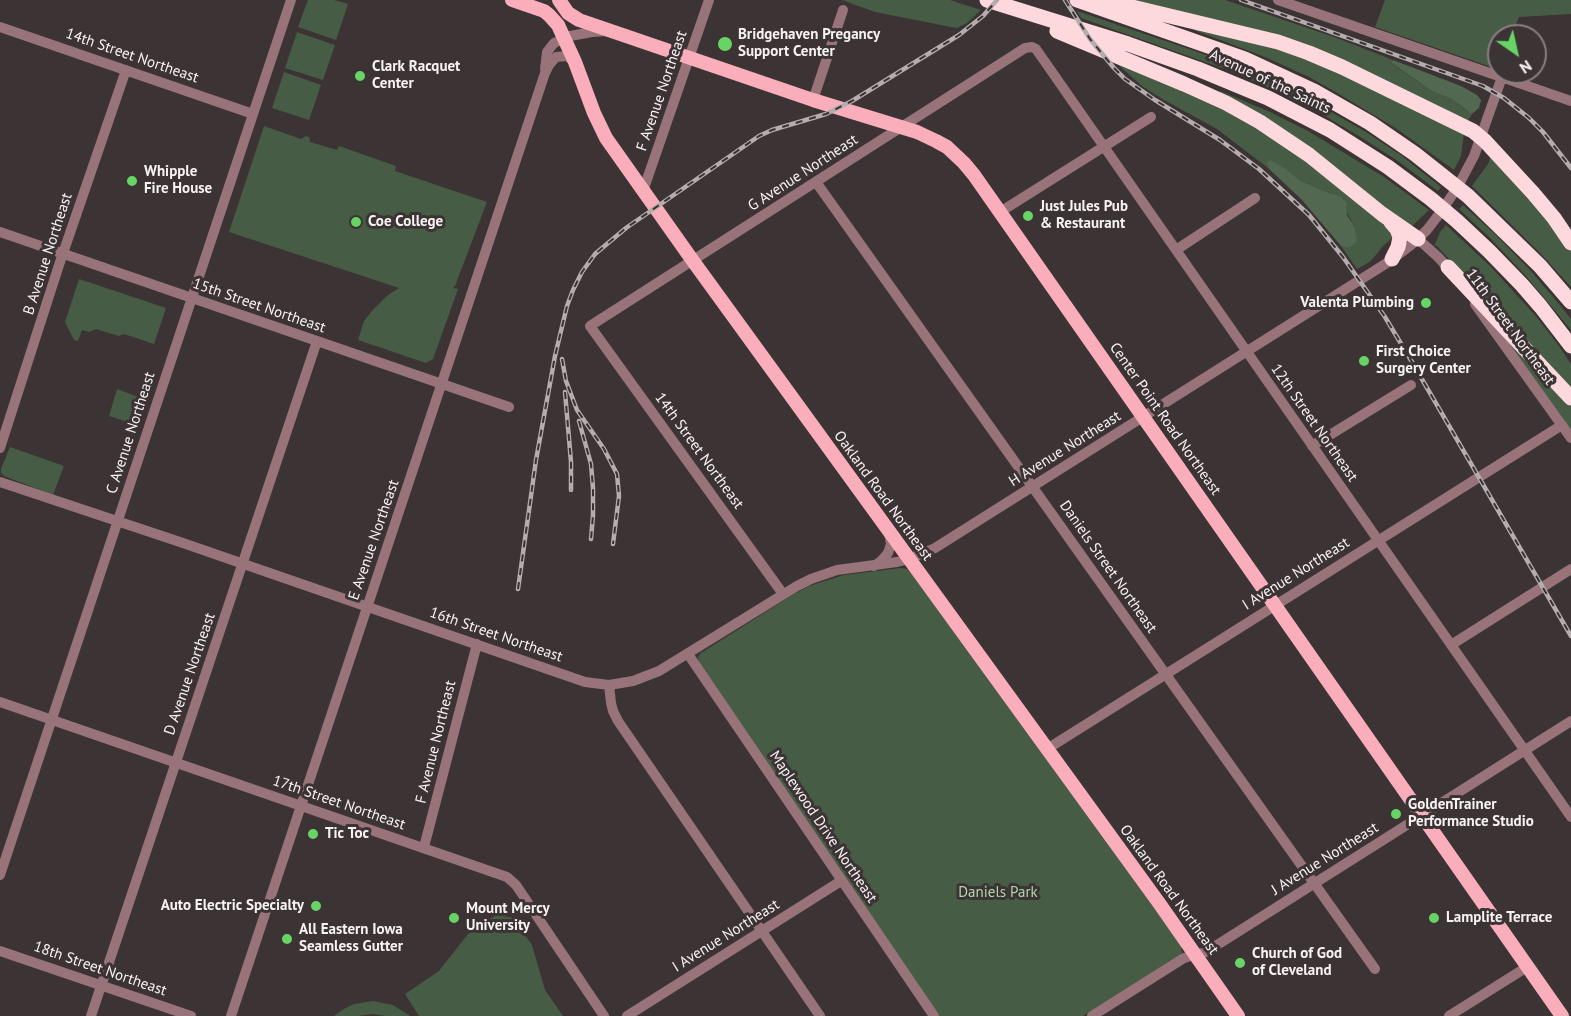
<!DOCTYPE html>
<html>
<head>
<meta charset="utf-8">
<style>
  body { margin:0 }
  #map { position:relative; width:1571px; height:1016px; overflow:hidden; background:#3c3334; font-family:"PT Sans",sans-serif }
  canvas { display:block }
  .north { position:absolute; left:1487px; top:24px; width:60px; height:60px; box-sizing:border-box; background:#3c3334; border:2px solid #887f80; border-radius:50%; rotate:146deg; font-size:16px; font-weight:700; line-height:24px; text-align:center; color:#f9f2f3 }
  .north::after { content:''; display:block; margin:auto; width:21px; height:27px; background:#68d465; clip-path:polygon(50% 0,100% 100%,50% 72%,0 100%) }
</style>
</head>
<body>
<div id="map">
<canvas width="1571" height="1016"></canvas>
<div class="north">N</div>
</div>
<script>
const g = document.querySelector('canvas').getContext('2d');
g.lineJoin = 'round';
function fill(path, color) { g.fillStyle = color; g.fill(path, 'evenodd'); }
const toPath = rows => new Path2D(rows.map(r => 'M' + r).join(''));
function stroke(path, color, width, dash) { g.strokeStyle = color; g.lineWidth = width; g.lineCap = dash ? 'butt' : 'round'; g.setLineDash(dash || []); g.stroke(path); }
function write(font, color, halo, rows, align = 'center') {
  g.font = font + ' "PT Sans",sans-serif'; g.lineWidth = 6; g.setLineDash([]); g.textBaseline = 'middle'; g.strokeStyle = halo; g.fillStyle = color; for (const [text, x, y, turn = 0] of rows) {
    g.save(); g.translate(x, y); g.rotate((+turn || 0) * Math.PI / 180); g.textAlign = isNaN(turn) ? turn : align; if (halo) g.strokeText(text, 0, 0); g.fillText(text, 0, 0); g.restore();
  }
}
const green = toPath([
  [308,0,334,0,348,4,336,40,298,27],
  [842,0,950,0,981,10,967,23,957,28,951,27,875,12],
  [1127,0,1225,0,1334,37,1393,60,1391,63,1433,92,1452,99,1467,111,1471,113,1473,113,1467,122,1396,89],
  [1385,0,1571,0,1571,14,1519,17,1511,36,1499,36,1499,65,1497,69,1375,27],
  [1077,11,1227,62,1279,85,1324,108,1366,132,1402,156,1441,187,1438,191,1398,161,1362,138,1320,113,1276,91,1225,69,1081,18],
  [1193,27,1310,58,1464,133,1461,156,1454,170,1397,129,1334,91,1309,77,1265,57,1194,30],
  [297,32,335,45,323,80,285,68],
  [1114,61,1200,97,1286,145,1387,225,1392,235,1392,238,1384,245,1371,261,1357,269,1341,246,1347,248,1354,226,1338,195,1330,193,1301,181,1285,168,1267,163,1268,168,1217,129,1164,100,1142,86],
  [284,72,321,85,309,120,272,108],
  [1220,91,1270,112,1308,131,1384,177,1429,210,1409,229,1218,94],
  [264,126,301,139,306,136,309,137,310,142,337,150,339,146,396,166,395,171,487,202,455,286,453,288,458,289,433,359,426,363,358,340,364,321,371,312,388,295,399,288,229,232],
  [1492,153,1571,249,1571,287,1541,254,1472,186,1488,164],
  [1463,205,1495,234,1530,270,1559,304,1571,319,1571,330,1525,275,1490,238,1459,209],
  [1446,225,1491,267,1535,315,1559,346,1571,364,1571,392,1460,271,1436,245,1434,247,1440,232],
  [79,279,166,308,154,344,124,334,119,336,96,329,89,332,82,330,78,341,74,340,65,322],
  [1510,342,1526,357,1571,406,1571,431,1509,345],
  [117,389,138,397,130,421,128,422,109,416],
  [10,447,64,466,53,495,4,476,1,473,1,469],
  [901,568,907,569,912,574,1181,945,1182,953,1179,956,1083,1016,938,1016,699,662,698,657,701,653,794,594,809,586,844,575],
  [497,915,513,918,532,945,545,990,563,1016,419,1016,405,994,439,971,468,934,484,922],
  [373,1001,393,1005,410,1016,385,1016,373,1014,358,1016,334,1016,342,1010,354,1004]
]);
const forest = toPath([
  [1393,60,1461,86,1477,95,1481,100,1479,108,1473,113,1470,113,1452,99,1433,92,1396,66,1391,63],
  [1270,160,1285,168,1301,181,1330,193,1338,195,1346,202,1347,215,1354,226,1357,241,1353,245,1347,248,1341,246,1302,200,1268,168,1267,163]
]);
const minor = toPath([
  [1278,0,1571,101],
  [0,27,253,114],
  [545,69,547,52,554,43,570,36,592,32,607,31],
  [813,100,843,10],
  [816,182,1375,969],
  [643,191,709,0],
  [1000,212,1151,117],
  [0,232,509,407],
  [1418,239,1438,257,1452,272],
  [1176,250,1255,198],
  [1475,304,1571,438],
  [1312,446,1411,385],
  [0,448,59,265,126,70],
  [0,482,180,542,585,682,609,685,633,681,659,671,797,586,811,579,837,570,897,562,909,559,935,548,1390,261,1411,245,1427,230,1440,213,1457,188,1474,156,1502,77],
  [874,566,881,561,888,553,891,544,889,532],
  [783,594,590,326,1025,48,1032,47,1036,49,1571,817],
  [1451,645,1571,569],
  [688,654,934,1016],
  [609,685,611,703,613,711,618,721,820,1016],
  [0,702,507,877,516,885,604,1016],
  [1047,749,1562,425],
  [424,847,477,644],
  [0,875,291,0],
  [0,951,191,1016],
  [91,1016,317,341],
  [231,1016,545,73,549,65,556,57,567,56,575,62],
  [627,1016,841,881],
  [1092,1016,1184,958,1206,952,1571,721],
  [1449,1016,1527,967]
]);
const major = toPath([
  [512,0,544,11,549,15,558,25,575,62,594,113,606,138,693,261,1159,903,1238,1016],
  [559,0,568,13,579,20,813,100,917,132,936,141,947,147,964,163,974,175,1562,1016]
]);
const highway = toPath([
  [987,0,1128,44,1198,69,1268,98,1330,130,1388,167,1431,199,1457,221,1489,251,1522,285,1541,307,1571,346],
  [1077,0,1245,59,1314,91,1370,123,1415,154,1468,196,1540,266,1571,302],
  [1107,1,1278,42,1309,53,1342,67,1473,131,1485,141,1533,193,1554,218,1571,243],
  [1057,31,1184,84,1226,103,1260,122,1309,155,1382,214,1418,239],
  [1391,222,1397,229,1400,237,1398,247,1392,259],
  [1448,267,1571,398]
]);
const rail = toPath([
  [1065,0,1090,39,1114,68,1125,79,1155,100,1220,140,1259,169,1309,215,1343,257,1385,317,1412,362,1571,636],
  [1241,0,1483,86,1504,98,1529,118,1543,132,1571,168],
  [562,359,566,381,577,410,604,449,617,474,619,496,613,544],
  [565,392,571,462,571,490],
  [579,421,591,464,593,488,593,515,591,539],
  [518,589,536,460,555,356,567,306,573,290,582,272,595,254,626,228,759,136,772,130,826,114,852,101,959,35,983,16,997,0]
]);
const markers = [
  [725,44,8,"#68d465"],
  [360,76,6,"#68d465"],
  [132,181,6,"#68d465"],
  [1028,216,6,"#68d465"],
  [356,222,6,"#68d465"],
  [1426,303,6,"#68d465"],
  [1364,361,6,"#68d465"],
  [1396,814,6,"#68d465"],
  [313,834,6,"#68d465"],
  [316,906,6,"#68d465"],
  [454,918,6,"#68d465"],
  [1434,918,6,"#68d465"],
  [287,939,6,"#68d465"],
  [1240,963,6,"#68d465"]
];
const poiNames = [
  ["Bridgehaven Pregancy",738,35],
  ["Support Center",738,52],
  ["Clark Racquet",372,67],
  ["Center",372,84],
  ["Whipple",144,172],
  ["Fire House",144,189],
  ["Just Jules Pub",1040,207],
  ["& Restaurant",1040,224],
  ["Coe College",368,222],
  ["Valenta Plumbing",1414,303,"right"],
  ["First Choice",1376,352],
  ["Surgery Center",1376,369],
  ["GoldenTrainer",1408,805],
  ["Performance Studio",1408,822],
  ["Tic Toc",325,834],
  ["Auto Electric Specialty",304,906,"right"],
  ["Mount Mercy",466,909],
  ["University",466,926],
  ["Lamplite Terrace",1446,918],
  ["All Eastern Iowa",299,930],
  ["Seamless Gutter",299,947],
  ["Church of God",1252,954],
  ["of Cleveland",1252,971]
];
const streetNames = [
  ["14th Street Northeast",132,56,19],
  ["Avenue of the Saints",1270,82,25],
  ["F Avenue Northeast",662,91,-71],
  ["G Avenue Northeast",803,173,-33],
  ["B Avenue Northeast",48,254,-72],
  ["15th Street Northeast",259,306,19],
  ["11th Street Northeast",1510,327,54],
  ["Center Point Road Northeast",1165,419,55],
  ["12th Street Northeast",1314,423,55],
  ["C Avenue Northeast",131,433,-72],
  ["H Avenue Northeast",1065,449,-32],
  ["14th Street Northeast",699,451,54],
  ["Oakland Road Northeast",883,496,54],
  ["E Avenue Northeast",374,540,-71],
  ["Daniels Street Northeast",1108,567,55],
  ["I Avenue Northeast",1296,574,-32],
  ["16th Street Northeast",496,635,19],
  ["D Avenue Northeast",190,674,-71],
  ["F Avenue Northeast",436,742,-76],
  ["17th Street Northeast",339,803,19],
  ["Maplewood Drive Northeast",823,827,56],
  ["J Avenue Northeast",1325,859,-32],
  ["Oakland Road Northeast",1169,890,54],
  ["I Avenue Northeast",726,936,-32],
  ["18th Street Northeast",100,969,19]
];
const parkNames = [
  ["Daniels Park",998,893]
];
fill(green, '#475c45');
fill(forest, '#526850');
stroke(minor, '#987379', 10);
stroke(major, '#faaebb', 14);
stroke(highway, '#fdd8dd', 15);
stroke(rail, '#b4acad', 4.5);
stroke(rail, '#3c3334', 2, [7]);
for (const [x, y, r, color] of markers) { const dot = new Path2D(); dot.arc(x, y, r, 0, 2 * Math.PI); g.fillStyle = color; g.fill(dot); stroke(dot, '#3c3334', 2); }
write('bold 15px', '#f9f2f3', '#3c3334', poiNames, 'left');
write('15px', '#f9f2f3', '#3c3334', streetNames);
write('15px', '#afd9ac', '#3c3334', parkNames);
</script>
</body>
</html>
